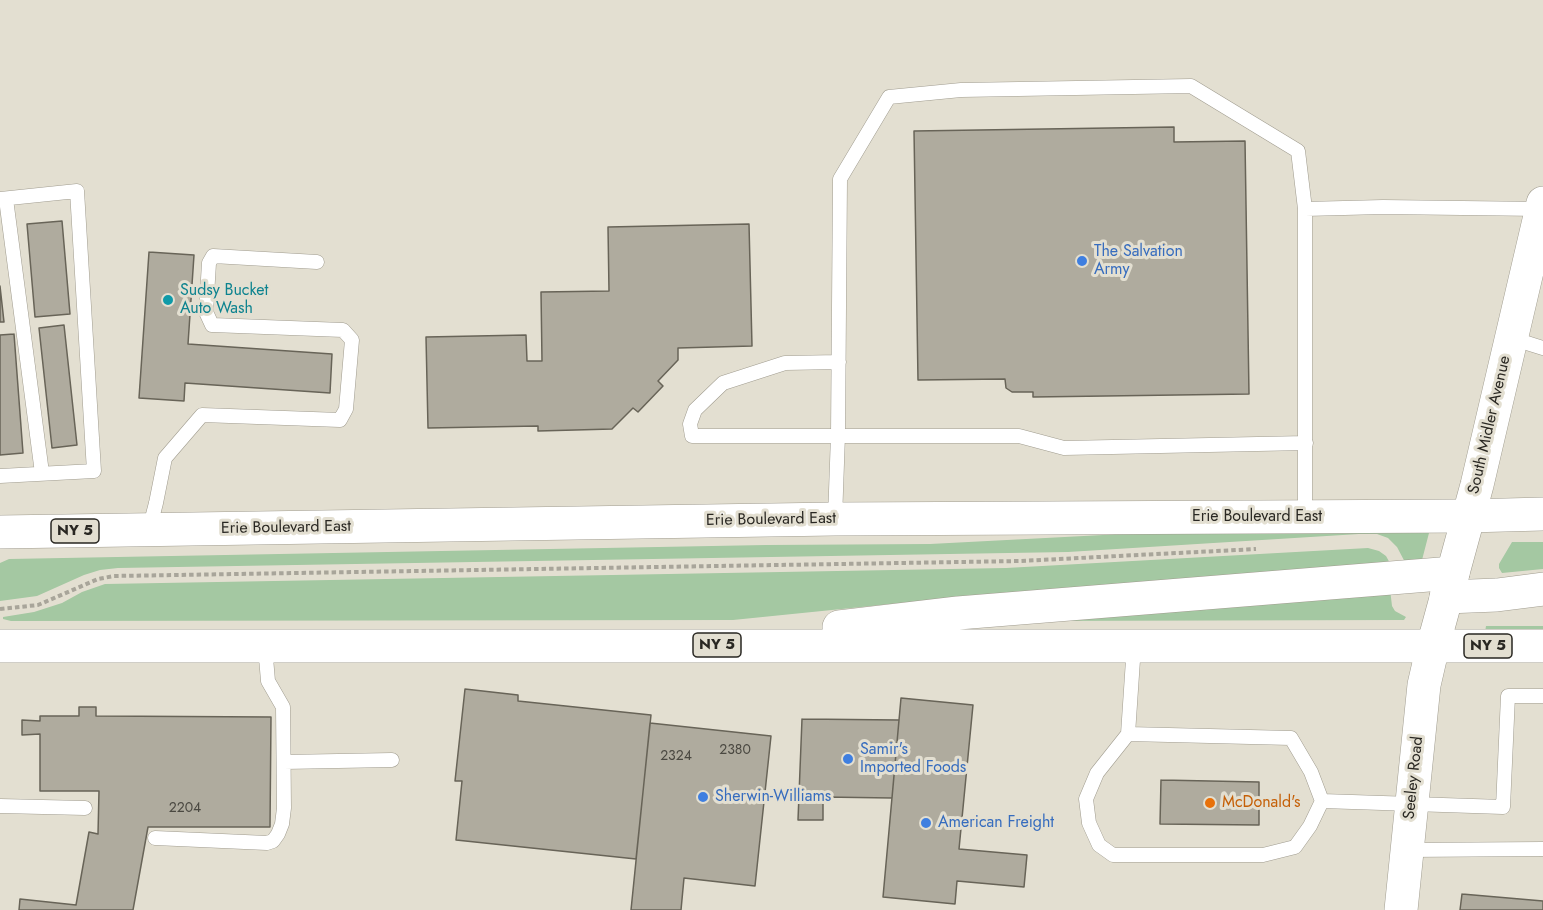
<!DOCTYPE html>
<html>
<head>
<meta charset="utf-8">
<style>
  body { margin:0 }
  canvas { display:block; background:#e3dfd1 }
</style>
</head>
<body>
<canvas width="1543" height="910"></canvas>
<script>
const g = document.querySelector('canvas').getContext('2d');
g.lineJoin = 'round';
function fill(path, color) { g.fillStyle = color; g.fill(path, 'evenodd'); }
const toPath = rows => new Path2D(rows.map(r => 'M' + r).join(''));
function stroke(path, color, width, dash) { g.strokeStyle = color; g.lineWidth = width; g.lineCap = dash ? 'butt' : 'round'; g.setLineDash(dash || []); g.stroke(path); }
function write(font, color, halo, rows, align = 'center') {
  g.font = font + ' Jost,sans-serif'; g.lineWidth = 6; g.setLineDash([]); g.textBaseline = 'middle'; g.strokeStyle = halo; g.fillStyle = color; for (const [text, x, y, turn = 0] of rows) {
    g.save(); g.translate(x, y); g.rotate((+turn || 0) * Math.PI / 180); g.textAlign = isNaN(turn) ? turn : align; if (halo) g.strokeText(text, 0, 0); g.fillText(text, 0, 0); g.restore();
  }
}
const green = toPath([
  [1423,527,1429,533,1422,560,1407,566,1397,547,1388,538,1377,534,1359,534,1068,552,118,568,100,570,84,575,37,596,0,601,0,563,9,559,766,545,930,544,1103,535,1190,528],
  [1512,542,1543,542,1543,569,1502,573,1499,568,1499,564],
  [1368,548,1379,551,1386,556,1391,565,990,594,733,620,11,621,3,619,3,617,34,612,62,603,82,592,105,584,1006,568],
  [1390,589,1392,606,1395,611,1406,617,1404,620,1029,621],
  [1486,626,1543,626,1543,633,1485,632]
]);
const building = toPath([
  [1174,127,1174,142,1245,141,1249,394,1033,397,1033,392,1012,392,1006,388,1005,379,918,380,914,131,1174,127],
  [62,221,70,314,35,317,27,224,62,221],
  [749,224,752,346,678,348,678,360,658,381,663,386,638,412,633,408,612,429,538,431,538,426,428,428,426,337,526,335,527,361,542,361,541,292,609,291,608,227,749,224],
  [149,252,194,255,188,344,332,354,330,393,185,383,184,401,139,398,149,252],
  [0,286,4,322,0,322,0,286],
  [64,325,77,445,52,448,39,328,64,325],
  [14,334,23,453,0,455,0,335,14,334],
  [465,689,518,695,518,701,651,715,636,859,456,840,462,781,455,781,465,689],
  [901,698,973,705,959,849,1027,855,1024,887,957,881,955,904,883,897,901,698],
  [79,707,96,707,96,716,271,717,270,827,148,827,133,910,19,910,20,899,76,905,89,832,98,834,99,791,40,791,40,734,22,735,22,720,40,721,40,716,79,716,79,707],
  [802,719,899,720,892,798,823,797,823,820,798,820,802,719],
  [650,723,771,736,755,886,684,878,681,910,631,910,650,723],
  [1161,780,1259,782,1259,825,1160,824,1161,780],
  [1462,894,1543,901,1543,910,1460,910,1462,894]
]);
const path = toPath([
  [0,609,38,605,98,579,114,576,1020,561,1256,549]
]);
const service = toPath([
  [0,199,77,191,94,471,0,476],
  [6,199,42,473],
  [1511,338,1543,348],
  [839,362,785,363,723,383,695,410,690,424,692,436,1019,436,1064,448,1306,443],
  [1305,517,1305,209,1383,207,1541,209],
  [835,519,838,435,840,179,889,97,961,90,1191,86,1298,151,1305,209],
  [149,530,156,503,165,458,202,415,340,420,346,409,352,340,343,330,212,325,206,312,209,263,213,256,317,262],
  [1128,734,1291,738,1311,772,1322,801,1310,826,1295,847,1263,855,1113,855,1099,845,1089,823,1086,799,1097,773,1128,734,1134,645],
  [284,762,392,760],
  [1322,801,1503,807,1508,696,1543,696],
  [0,806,85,808],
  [155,838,267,843,273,841,278,834,282,824,284,808,283,707,268,681,265,646],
  [1407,850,1543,849]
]);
const tertiary = toPath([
  [1401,910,1424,685,1433,646]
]);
const secondary = toPath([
  [1433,646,1477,485,1543,203]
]);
const primary = toPath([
  [0,532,835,519,1468,516,1543,514],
  [1446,597,1497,595,1543,589],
  [839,627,958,613,1453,573],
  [0,646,1543,646]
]);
const markers = [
  [1082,261,6,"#3f7fe0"],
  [168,300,6,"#0f9aa8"],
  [848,759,6,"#3f7fe0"],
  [703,797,6,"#3f7fe0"],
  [1210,803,6,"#e8710a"],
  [926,823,6,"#3f7fe0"]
];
const numberNames = [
  ["2380",735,751],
  ["2324",676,757],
  ["2204",185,809]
];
const shields = [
  [75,531,48],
  [717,645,48],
  [1488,646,48]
];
const shieldNames = [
  ["NY 5",75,531],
  ["NY 5",717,645],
  ["NY 5",1488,646]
];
const shopNames = [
  ["The Salvation",1094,252],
  ["Army",1094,270],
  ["Samir's",860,750],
  ["Imported Foods",860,768],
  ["Sherwin-Williams",715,797],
  ["American Freight",938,823]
];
const cultureNames = [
  ["Sudsy Bucket",180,291],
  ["Auto Wash",180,309]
];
const streetNames = [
  ["South Midler Avenue",1490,425,-77],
  ["Erie Boulevard East",1257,517],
  ["Erie Boulevard East",771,520,-1],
  ["Erie Boulevard East",286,528,-1],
  ["Seeley Road",1414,778,-84]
];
const foodNames = [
  ["McDonald's",1222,803]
];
fill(green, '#a4c8a2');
fill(building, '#afab9e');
stroke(building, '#686458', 1.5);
stroke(service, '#a09c8f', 15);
stroke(tertiary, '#a09c8f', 34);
stroke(secondary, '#a09c8f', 34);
stroke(primary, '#a09c8f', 34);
stroke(path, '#a8a59a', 4, [4.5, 3]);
stroke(service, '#fff', 14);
stroke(tertiary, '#fff', 33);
stroke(secondary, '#fff', 33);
stroke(primary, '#fff', 33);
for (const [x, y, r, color] of markers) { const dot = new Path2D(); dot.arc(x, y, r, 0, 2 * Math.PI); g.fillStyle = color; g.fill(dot); stroke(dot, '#e3dfd1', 2); }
write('14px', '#4a4841', null, numberNames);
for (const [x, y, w] of shields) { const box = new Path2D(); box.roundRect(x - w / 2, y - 12, w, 24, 4.5); g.fillStyle = '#e3dfd1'; g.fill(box); stroke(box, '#292722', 1.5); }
write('bold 15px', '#292722', null, shieldNames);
write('16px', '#366cbe', '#e3dfd1', shopNames, 'left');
write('16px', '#0d838f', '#e3dfd1', cultureNames, 'left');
write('16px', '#292722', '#e3dfd1', streetNames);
write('16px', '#c56008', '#e3dfd1', foodNames, 'left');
</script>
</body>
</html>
